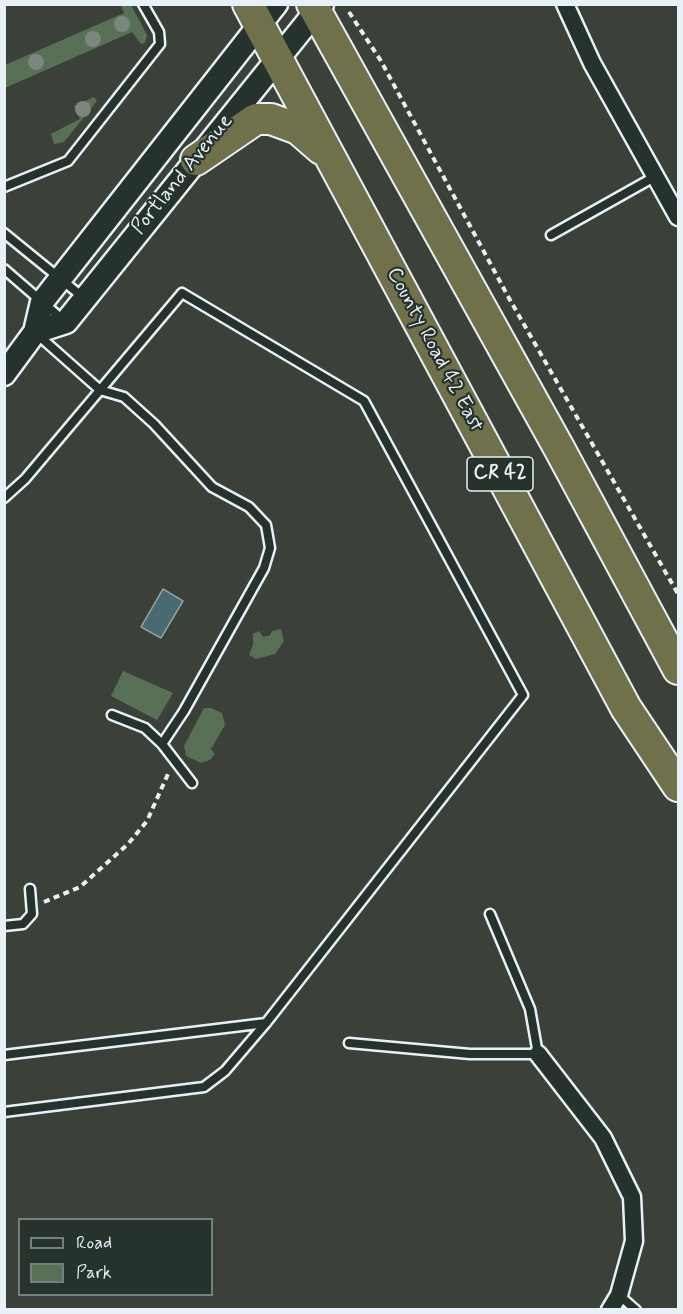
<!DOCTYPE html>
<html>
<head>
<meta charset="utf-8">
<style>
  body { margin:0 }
  #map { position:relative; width:683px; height:1314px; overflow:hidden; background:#3b4139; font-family:Mynerve,sans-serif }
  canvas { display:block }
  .frame { position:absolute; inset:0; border:6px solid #e8f1f8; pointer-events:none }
  .legend { position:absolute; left:18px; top:1218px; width:195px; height:78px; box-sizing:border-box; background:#26332d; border:2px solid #747f7e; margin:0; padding:8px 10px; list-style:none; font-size:18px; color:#e8f1f8 }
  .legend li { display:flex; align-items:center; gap:12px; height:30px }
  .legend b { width:30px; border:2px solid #747f7e }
</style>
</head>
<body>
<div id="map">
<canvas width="683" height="1314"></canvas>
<div class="frame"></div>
<ul class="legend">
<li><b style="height:8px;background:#26332d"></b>Road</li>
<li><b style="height:16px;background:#587156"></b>Park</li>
</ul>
</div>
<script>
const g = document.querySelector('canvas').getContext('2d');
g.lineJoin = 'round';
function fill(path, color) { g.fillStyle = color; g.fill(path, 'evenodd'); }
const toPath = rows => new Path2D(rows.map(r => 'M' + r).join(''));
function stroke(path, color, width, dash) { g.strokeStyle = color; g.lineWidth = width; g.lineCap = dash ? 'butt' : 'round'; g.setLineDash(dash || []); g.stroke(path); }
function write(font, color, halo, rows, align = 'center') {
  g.font = font + ' Mynerve,sans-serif'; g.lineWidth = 4.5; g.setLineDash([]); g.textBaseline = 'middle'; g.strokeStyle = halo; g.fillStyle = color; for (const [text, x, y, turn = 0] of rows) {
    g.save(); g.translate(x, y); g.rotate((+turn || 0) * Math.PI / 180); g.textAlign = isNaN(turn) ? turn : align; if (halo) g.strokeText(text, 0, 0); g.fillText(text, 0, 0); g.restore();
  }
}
const green = toPath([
  [121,5,131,5,147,35,145,43,141,44,132,32,5,88,5,65,124,13],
  [94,97,97,101,64,142,54,144,51,134,80,119,74,106],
  [281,629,284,641,275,654,256,659,249,655,253,645,253,634,259,631,263,637,270,635,272,631],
  [123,671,173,693,157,720,111,696],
  [204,708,211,708,222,713,225,725,211,749,215,754,210,760,201,763,186,756,184,746]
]);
const water = toPath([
  [163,589,183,601,161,638,141,627,163,589]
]);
const path = toPath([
  [349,12,381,61,510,300,678,594],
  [44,902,80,887,128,844,147,821,168,774]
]);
const lane = toPath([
  [4,187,68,161,160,44,159,32,143,4],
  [4,233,84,298],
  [551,235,656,176],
  [4,269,63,320],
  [38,335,100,390,124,397,154,424,212,487,249,507,266,525,270,548,264,568,184,711,162,744],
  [4,498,25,479,182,293,364,401,523,695,266,1023,225,1071,204,1087,4,1112],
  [112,715,145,728,162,744,192,783],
  [4,926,23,924,32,914,30,889],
  [349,1043,470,1054,538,1054,530,1009,490,914],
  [4,1055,266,1023],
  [619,1295,636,1310]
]);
const street = toPath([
  [565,4,592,63,678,217],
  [538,1054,603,1138,632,1197,634,1241,619,1295,610,1310]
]);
const secondary = toPath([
  [35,332,66,322,322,4],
  [4,374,35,332,42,302,276,4]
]);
const highway = toPath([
  [248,4,626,708,678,786],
  [312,4,559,448,678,669],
  [196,160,256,119,271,119,298,129,321,149]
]);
const trees = [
  [122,24],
  [93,39],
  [36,62],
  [83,109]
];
const shields = [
  [500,474,66]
];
const shieldNames = [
  ["CR 42",500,474]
];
const streetNames = [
  ["Portland Avenue",183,175,-51],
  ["County Road 42 East",434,350,62]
];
fill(green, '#587156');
fill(water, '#496a70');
stroke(water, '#89a0a6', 1.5);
stroke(lane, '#e8f1f8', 13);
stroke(street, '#e8f1f8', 21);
stroke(secondary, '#e8f1f8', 27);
stroke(highway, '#e8f1f8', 34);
stroke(path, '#e8f1f8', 4, [6, 4.5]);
stroke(lane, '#26332d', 8);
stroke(street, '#26332d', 16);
stroke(secondary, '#26332d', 22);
stroke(highway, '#70704a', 30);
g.fillStyle = '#7a867e';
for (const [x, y] of trees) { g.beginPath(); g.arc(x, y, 8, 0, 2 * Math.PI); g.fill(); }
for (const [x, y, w] of shields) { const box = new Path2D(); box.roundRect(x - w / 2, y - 17, w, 34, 4.5); g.fillStyle = '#26332d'; g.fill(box); stroke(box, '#e8f1f8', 1.5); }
write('bold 20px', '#e8f1f8', null, shieldNames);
write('21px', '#e8f1f8', '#26332d', streetNames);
</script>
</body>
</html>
